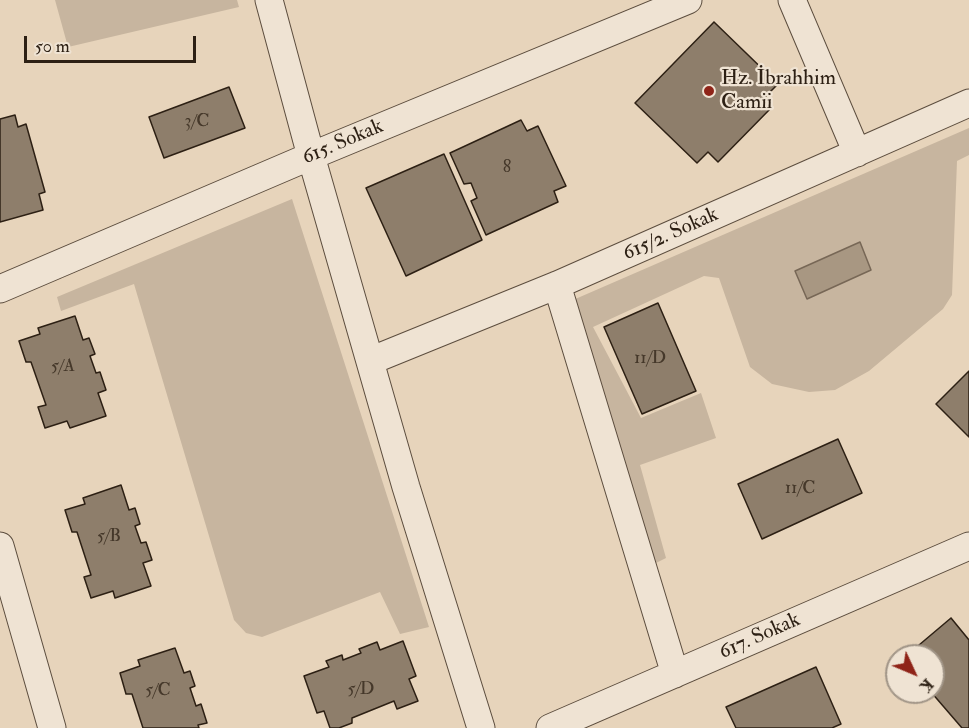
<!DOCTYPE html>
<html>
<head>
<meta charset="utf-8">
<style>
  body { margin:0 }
  #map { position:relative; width:969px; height:728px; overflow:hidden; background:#e7d4bb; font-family:"IM FELL Double Pica",serif }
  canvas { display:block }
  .north { position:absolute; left:885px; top:644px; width:60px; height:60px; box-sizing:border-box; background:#efe3d3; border:2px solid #a19587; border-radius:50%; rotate:134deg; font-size:16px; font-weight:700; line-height:24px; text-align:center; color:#2d2014 }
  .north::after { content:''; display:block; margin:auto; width:21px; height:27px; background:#8f2418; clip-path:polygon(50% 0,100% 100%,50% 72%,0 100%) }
  .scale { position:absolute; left:24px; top:36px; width:172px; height:27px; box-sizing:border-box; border:3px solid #2d2014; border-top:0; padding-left:8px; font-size:18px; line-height:21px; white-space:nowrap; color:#2d2014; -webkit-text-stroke:4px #efe3d3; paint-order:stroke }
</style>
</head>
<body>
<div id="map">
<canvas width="969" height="728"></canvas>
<div class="north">K</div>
<div class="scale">50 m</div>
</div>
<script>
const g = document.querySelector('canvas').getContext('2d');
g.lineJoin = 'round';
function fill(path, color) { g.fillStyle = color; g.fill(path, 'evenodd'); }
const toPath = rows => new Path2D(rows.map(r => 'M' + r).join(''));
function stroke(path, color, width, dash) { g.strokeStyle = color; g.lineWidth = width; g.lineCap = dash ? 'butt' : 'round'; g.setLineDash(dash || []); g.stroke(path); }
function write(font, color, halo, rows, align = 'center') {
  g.font = font + ' "IM FELL Double Pica",serif'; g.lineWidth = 4.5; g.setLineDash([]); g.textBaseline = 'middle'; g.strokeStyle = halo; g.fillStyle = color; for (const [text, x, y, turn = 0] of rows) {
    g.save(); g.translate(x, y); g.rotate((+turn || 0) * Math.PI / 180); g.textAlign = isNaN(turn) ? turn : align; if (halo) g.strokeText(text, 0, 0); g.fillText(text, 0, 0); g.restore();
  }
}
const green = toPath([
  [55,0,237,0,239,7,68,47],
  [969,128,969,155,957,161,952,295,943,309,869,371,835,390,809,392,772,384,750,367,719,278,704,276,593,327,641,418,701,393,716,438,640,465,666,558,652,565,573,300],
  [292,199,429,627,400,634,380,592,262,637,246,633,234,620,134,284,61,311,57,297]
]);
const water = toPath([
  [860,242,871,270,807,299,795,271,860,242]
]);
const building = toPath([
  [714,22,778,84,763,99,772,107,718,162,708,152,697,163,635,103,714,22],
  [229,87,245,128,164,158,149,117,229,87],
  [15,115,18,127,26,124,45,192,39,194,43,210,0,222,0,119,15,115],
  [521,120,527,131,538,126,566,186,554,191,558,202,486,235,471,201,477,198,471,183,464,184,450,153,521,120],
  [444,154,482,240,406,276,366,188,444,154],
  [658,303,696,391,642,414,604,327,658,303],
  [75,316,83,340,89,338,95,354,90,356,96,373,100,372,106,390,98,393,106,416,70,428,67,421,45,428,38,407,46,405,31,362,26,362,19,341,40,334,38,328,75,316],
  [969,371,969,437,936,404,969,371],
  [838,439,862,493,762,539,738,484,838,439],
  [121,485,129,510,135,508,140,524,135,526,141,543,146,542,152,560,143,563,151,586,115,598,113,591,91,598,84,577,91,575,77,532,72,532,65,510,85,504,83,498,121,485],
  [951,618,969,640,969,728,962,728,931,692,933,692,933,656,906,656,951,618],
  [403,641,416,676,409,679,418,701,397,709,394,701,352,718,352,723,339,728,330,728,324,711,317,713,304,676,329,667,326,661,342,655,343,660,361,653,359,649,377,642,380,650,403,641],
  [175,648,184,673,190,671,195,686,190,688,196,706,201,704,207,723,198,725,199,728,143,728,132,694,126,694,120,673,140,666,138,660,175,648],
  [816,667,841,724,832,728,736,728,726,707,816,667]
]);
const minor = toPath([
  [269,0,311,156,406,487,481,728],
  [792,0,857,153],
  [557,285,675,674],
  [0,289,311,156,688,0],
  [370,361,557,285,969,103],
  [0,546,52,728],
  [550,728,969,546]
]);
const markers = [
  [709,91,6,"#8f2418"]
];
const numberNames = [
  ["3/C",197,122],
  ["8",507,168],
  ["11/D",650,359],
  ["5/A",63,367],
  ["11/C",800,489],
  ["5/B",109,537],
  ["5/D",361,690],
  ["5/C",158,691]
];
const poiNames = [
  ["Hz. İbrahhim",721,79],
  ["Camii",721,103]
];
const streetNames = [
  ["615. Sokak",343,143,-23],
  ["615/2. Sokak",671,235,-24],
  ["617. Sokak",760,637,-24]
];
fill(green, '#c7b59f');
fill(water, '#a89782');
stroke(water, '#776756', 1.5);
fill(building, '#8e7e6b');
stroke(building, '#2d2014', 1.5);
stroke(minor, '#5c4d3e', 29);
stroke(minor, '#efe3d3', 27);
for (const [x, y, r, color] of markers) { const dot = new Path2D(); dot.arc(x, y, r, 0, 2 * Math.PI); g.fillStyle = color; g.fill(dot); stroke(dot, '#efe3d3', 2); }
write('18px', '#45382a', null, numberNames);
write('21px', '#2d2014', '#efe3d3', poiNames, 'left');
write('21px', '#2d2014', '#efe3d3', streetNames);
</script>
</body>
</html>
